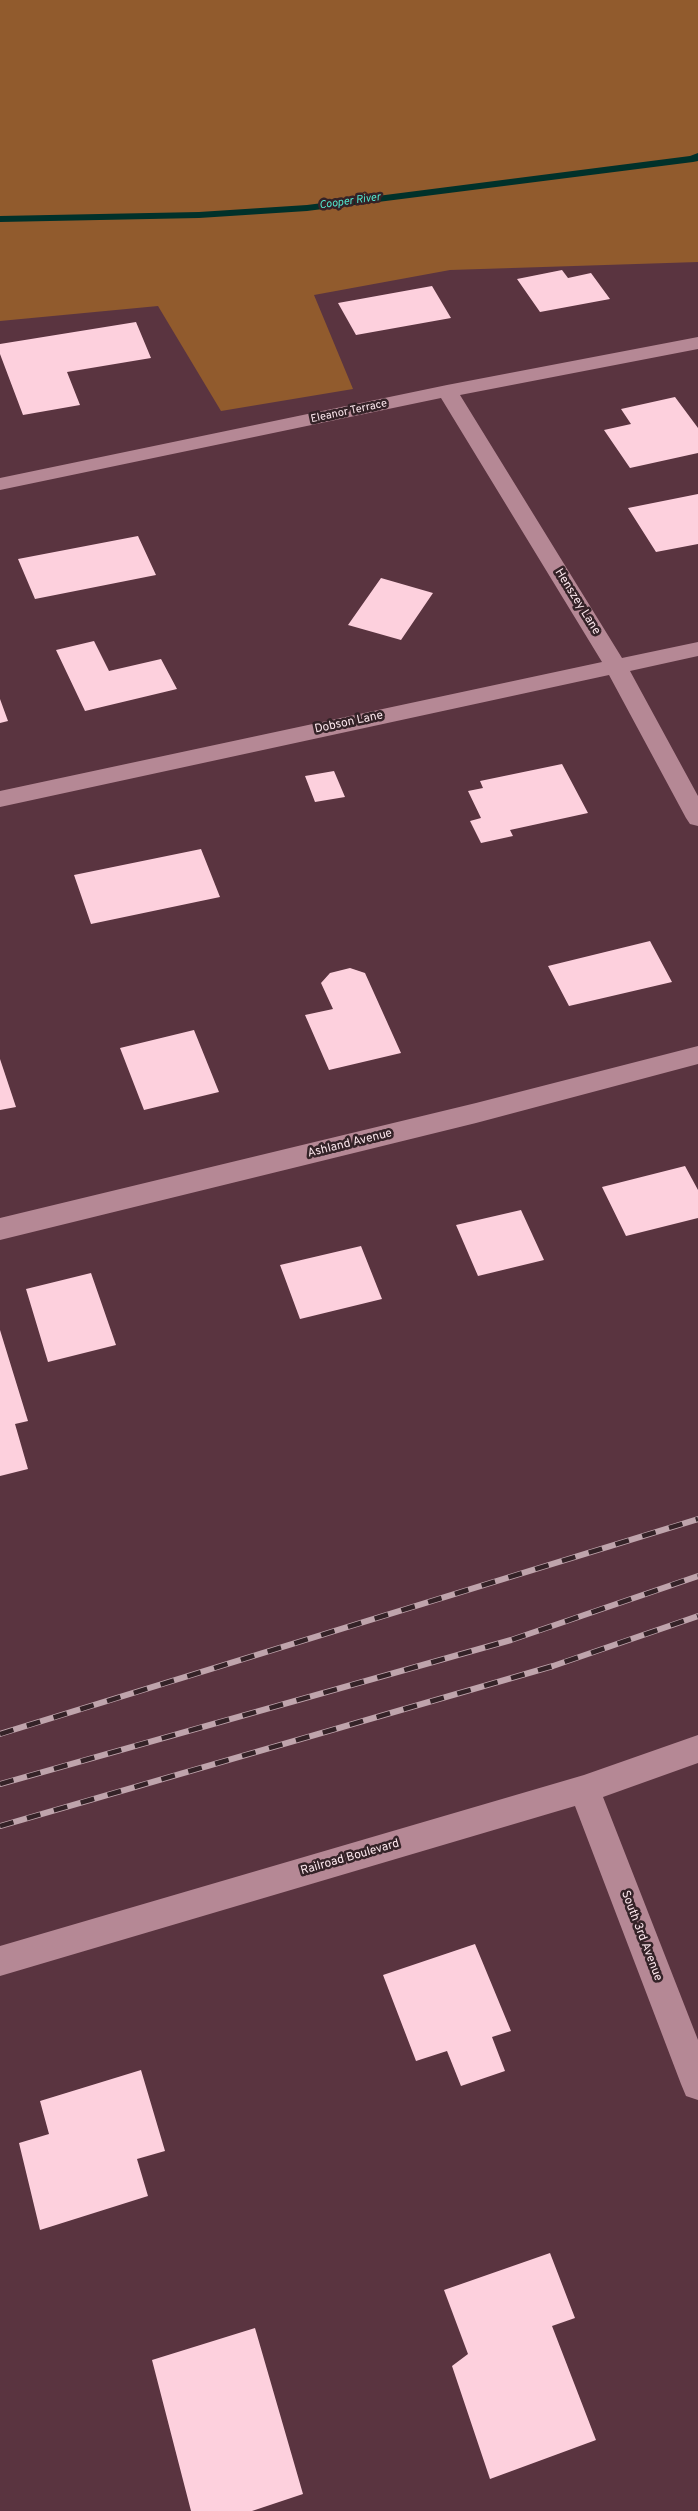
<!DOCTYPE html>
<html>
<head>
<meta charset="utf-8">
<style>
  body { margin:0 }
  canvas { display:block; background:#5a3440 }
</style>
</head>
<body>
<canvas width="698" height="2511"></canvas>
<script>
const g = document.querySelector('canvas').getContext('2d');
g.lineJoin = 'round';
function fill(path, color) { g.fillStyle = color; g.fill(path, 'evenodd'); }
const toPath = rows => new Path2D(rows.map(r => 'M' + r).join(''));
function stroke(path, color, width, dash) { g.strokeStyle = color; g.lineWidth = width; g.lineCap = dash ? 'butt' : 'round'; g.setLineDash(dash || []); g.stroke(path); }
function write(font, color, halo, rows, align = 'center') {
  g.font = font + ' Overpass,sans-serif'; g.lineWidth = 5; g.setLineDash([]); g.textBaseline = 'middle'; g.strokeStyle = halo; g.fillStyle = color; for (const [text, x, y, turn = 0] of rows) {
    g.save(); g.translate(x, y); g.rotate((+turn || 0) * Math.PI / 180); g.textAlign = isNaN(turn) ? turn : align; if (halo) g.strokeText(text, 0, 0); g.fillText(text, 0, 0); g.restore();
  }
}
const green = toPath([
  [0,0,698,0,698,262,450,270,314,295,353,389,221,411,158,306,0,321]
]);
const stream = toPath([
  [698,153,698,161,693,162,307,211,199,218,0,222,0,216,199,212,307,205,690,156,698,153]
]);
const building = toPath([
  [562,270,568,278,591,273,610,299,540,312,517,279],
  [432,286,451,318,356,335,338,303],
  [136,322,151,358,67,372,80,405,23,415,0,354,0,344],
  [675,397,698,428,698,453,630,468,604,430,631,424,621,409],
  [698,494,698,544,656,552,628,508],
  [138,536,156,575,35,599,18,559],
  [381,578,433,593,401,640,348,625],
  [94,641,109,671,161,659,177,689,85,711,56,650],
  [0,699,8,721,0,723],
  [562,764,588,813,510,830,513,836,481,843,470,821,481,818,468,791,483,788,480,781],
  [334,771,345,797,315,802,305,776],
  [201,849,220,897,91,924,74,875],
  [650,941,672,982,569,1006,548,966],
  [350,968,365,973,401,1053,329,1070,305,1015,333,1009,321,983,330,973],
  [194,1030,219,1092,144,1110,120,1048],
  [0,1059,16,1107,0,1110],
  [685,1166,698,1190,698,1218,626,1236,602,1187],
  [521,1210,544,1260,478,1276,456,1225],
  [361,1246,382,1299,300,1319,280,1265],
  [91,1273,116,1345,48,1362,26,1289],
  [0,1330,28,1421,15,1424,28,1469,0,1476],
  [475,1944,511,2031,492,2037,505,2071,461,2086,447,2051,416,2061,383,1975],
  [141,2070,165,2151,137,2159,148,2196,40,2230,19,2143,49,2134,40,2101],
  [550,2253,575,2318,552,2326,596,2440,490,2479,452,2366,468,2354,444,2290],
  [255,2328,303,2494,252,2511,191,2511,152,2360]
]);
const minor = toPath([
  [698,337,698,349,460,395,622,658,698,642,698,656,630,671,698,796,698,826,690,824,686,818,609,675,0,807,0,791,602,662,441,398,0,490,0,478,447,385,698,337],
  [698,1046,698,1064,476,1123,0,1240,0,1218,476,1103,698,1046],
  [698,1735,698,1763,603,1797,698,2040,698,2100,686,2096,681,2084,575,1806,0,1976,0,1946,584,1775,698,1735]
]);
const rail = toPath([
  [0,1734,698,1519],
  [0,1784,511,1640,698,1576],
  [0,1826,553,1666,698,1616]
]);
const farWaternames = [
  ["Cooper River",350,202,-8]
];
const farStreetnames = [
  ["Eleanor Terrace",349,412,-12]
];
const streetNames = [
  ["Henszey Lane",577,602,58],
  ["Dobson Lane",349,723,-12],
  ["Ashland Avenue",350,1144,-14],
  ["Railroad Boulevard",350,1858,-16],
  ["South 3rd Avenue",641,1936,69]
];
fill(green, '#915b2d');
fill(stream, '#00312a');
fill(building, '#fdd0dd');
fill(minor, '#b58895');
stroke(rail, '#bfa4ac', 6);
stroke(rail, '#342227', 4.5, [14]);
write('italic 11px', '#52e6cc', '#342227', farWaternames);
write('11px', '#fce7ed', '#342227', farStreetnames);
write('12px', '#fce7ed', '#342227', streetNames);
</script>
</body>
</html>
